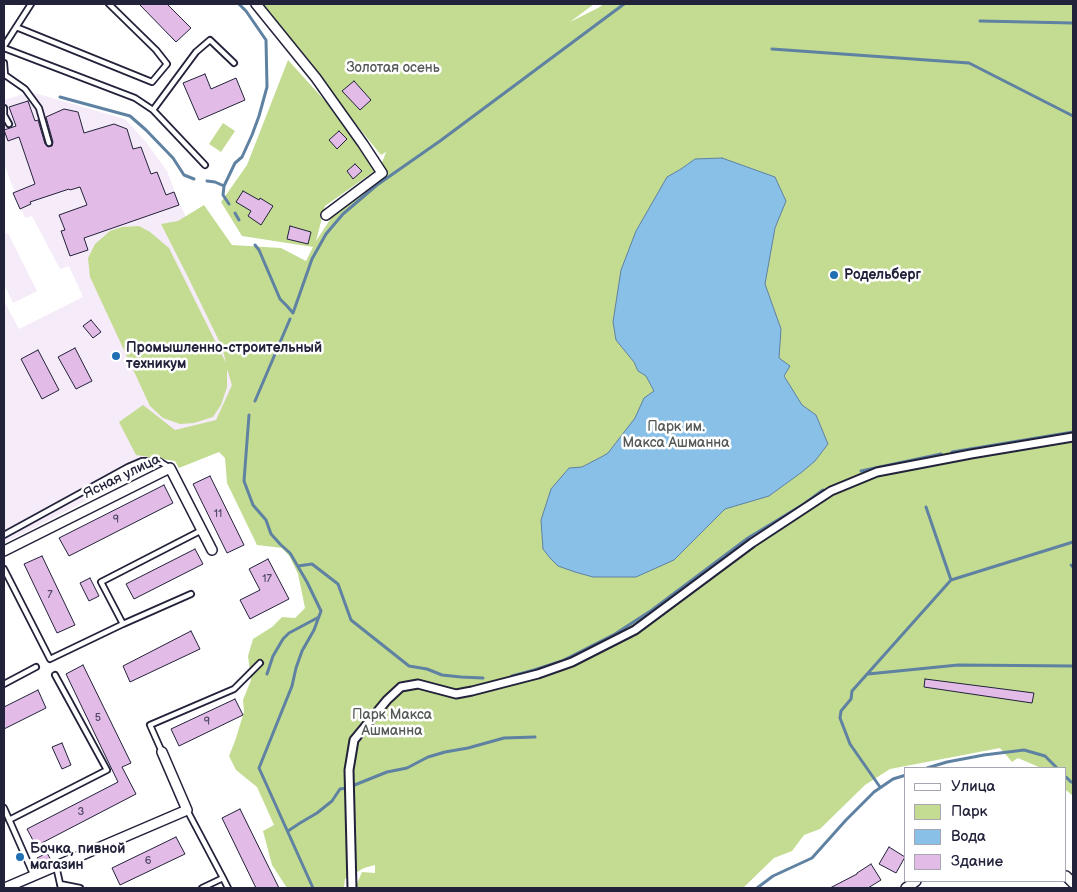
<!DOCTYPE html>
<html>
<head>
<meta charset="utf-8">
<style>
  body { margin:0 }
  #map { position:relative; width:1077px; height:892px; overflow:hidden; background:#fff; font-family:"Balsamiq Sans",sans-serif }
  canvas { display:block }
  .frame { position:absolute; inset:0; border:5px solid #22223b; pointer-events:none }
  .legend { position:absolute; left:904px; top:767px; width:162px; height:115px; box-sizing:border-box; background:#fff; border:1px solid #a7a7b1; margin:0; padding:6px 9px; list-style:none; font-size:15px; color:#22223b }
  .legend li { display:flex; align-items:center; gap:10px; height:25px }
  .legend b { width:25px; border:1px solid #a7a7b1 }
</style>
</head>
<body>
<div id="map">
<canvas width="1077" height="892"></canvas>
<div class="frame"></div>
<ul class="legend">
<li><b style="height:6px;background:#fff"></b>Улица</li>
<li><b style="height:14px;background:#c4dc92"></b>Парк</li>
<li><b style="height:14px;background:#88c0e7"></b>Вода</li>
<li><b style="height:14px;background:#e2bce6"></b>Здание</li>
</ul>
</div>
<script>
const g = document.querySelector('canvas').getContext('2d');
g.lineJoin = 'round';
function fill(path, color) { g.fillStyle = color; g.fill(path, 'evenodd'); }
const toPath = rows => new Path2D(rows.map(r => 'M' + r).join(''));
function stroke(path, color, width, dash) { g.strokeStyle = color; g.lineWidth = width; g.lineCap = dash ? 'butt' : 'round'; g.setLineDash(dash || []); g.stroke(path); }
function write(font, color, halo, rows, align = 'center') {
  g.font = font + ' "Balsamiq Sans",sans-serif'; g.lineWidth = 5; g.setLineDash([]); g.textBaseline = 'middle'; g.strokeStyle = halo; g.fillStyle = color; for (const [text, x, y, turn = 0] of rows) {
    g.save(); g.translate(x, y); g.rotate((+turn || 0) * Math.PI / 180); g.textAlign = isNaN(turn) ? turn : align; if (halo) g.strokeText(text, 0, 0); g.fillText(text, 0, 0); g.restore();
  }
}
const built = toPath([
  [31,92,125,119,146,142,167,171,180,205,192,228,238,384,221,432,4,543,4,301,19,329,83,297,69,266,60,269,32,216,25,218,4,164,4,100],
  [8,233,37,291,13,303,4,284,4,235]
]);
const green = toPath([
  [258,4,594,4,570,22,598,8,604,4,1073,4,1073,796,1066,790,1066,768,1041,768,1018,758,1012,762,1000,748,890,769,865,785,820,829,804,835,792,851,774,858,743,888,355,888,362,872,375,873,375,865,364,868,345,879,344,888,287,888,272,865,263,831,274,825,257,787,236,770,229,756,235,741,244,712,243,700,251,680,248,656,253,639,272,627,282,617,295,618,305,608,298,574,290,557,282,548,257,545,227,483,225,458,219,452,179,468,175,461,136,455,119,422,143,405,175,430,216,420,232,385,227,369,227,387,221,405,213,417,194,423,180,424,163,418,150,406,90,277,88,258,95,244,110,231,122,227,139,226,150,232,169,248,226,363,222,347,188,277,161,224,178,221,204,205,232,245,281,248,306,261,313,247,242,236,221,202,247,165,288,60,337,114,376,170,325,206,316,241,339,206,377,176,386,152,381,155],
  [223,123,235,131,221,152,209,144]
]);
const water = toPath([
  [722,158,775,177,786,201,775,228,765,284,781,329,779,358,790,366,784,376,802,405,816,415,828,444,815,461,802,472,769,496,725,509,674,560,636,577,593,577,575,572,558,566,550,558,543,549,541,520,551,489,569,468,582,467,603,456,608,453,635,418,644,398,654,391,646,376,638,371,634,362,616,340,613,322,621,270,636,231,667,177,681,169,695,159,722,158]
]);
const stream = toPath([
  [980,21,1073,23],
  [772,49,969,63,1073,116],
  [60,97,130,116,146,130,173,158,184,175,194,179],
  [207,181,215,182,224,186],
  [229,204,223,195,224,186,235,163,242,157,252,135,259,116,267,87,266,40,246,11,239,4],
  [235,213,239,220],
  [255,245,259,250,280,299,287,306,293,313],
  [293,313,312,259,326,234,343,214,377,185,440,141,624,4],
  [255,401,290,319],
  [249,415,244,481,253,505,266,520,271,534,281,545,290,553,307,582,321,611,314,630,302,651,296,668,292,686,259,768,313,888],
  [952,452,1073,432],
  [861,471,941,454],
  [926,507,951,580],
  [1071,565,1073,567],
  [298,566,312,564,338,584,351,620,409,666,427,669,442,675,461,677,483,678],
  [267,674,273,656,283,639,289,633,319,617],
  [868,674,958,665,1073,666],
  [512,676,534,670,562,661,615,634,652,610,748,538,804,504,823,490],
  [927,768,947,762,984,755,1024,750,1045,756,1057,768],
  [1066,777,1071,782,1073,782],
  [880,787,850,744,840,718,841,711,851,699,852,691,951,580,1073,542],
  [288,831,300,823,317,813,332,801,340,789,347,788,387,772,407,768,428,757,445,752,468,748,504,738,535,737],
  [757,888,773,876,812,858,846,820,874,792,893,779,906,775]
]);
const building = toPath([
  [139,4,167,4,191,28,176,42,139,4],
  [205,74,211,89,236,78,245,100,199,120,183,83,205,74],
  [354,81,371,100,360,110,342,91,354,81],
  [28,101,35,121,38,120,45,144,48,147,52,146,53,142,46,117,64,109,78,112,84,133,114,124,127,129,133,149,141,147,151,174,157,172,166,195,174,192,179,205,84,238,88,250,70,256,61,231,65,230,59,215,87,205,80,187,70,190,69,189,30,202,31,204,20,209,13,193,35,184,19,137,8,141,4,130,16,126,9,107,28,101],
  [339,131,347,139,337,149,329,140,339,131],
  [355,164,362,171,353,179,347,171,355,164],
  [243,191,259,200,260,198,273,206,261,225,248,216,251,211,236,202,243,191],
  [290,226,311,232,308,244,287,239,290,226],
  [91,320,101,332,93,338,83,326,91,320],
  [75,348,92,381,76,389,58,357,75,348],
  [38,350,59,390,42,399,21,359,38,350],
  [210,476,244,545,227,553,193,484,210,476],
  [164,485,173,503,69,556,59,538,164,485],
  [195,549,203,564,134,599,126,584,195,549],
  [42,556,75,625,57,633,24,564,42,556],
  [268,559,289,599,250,619,240,600,260,590,249,569,268,559],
  [90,578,99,596,89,601,80,583,90,578],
  [191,631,200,649,130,682,123,666,191,631],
  [83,665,131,763,122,767,136,794,36,846,27,829,118,782,66,674,83,665],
  [925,679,1034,693,1032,703,924,687,925,679],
  [38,690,46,708,4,729,4,707,38,690],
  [235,699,243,715,179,746,171,729,235,699],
  [62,743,71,765,62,769,52,747,62,743],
  [240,809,279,888,256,888,222,818,240,809],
  [176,837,185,854,120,885,112,868,176,837],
  [889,847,905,857,896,873,879,864,889,847],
  [47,853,51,860,41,865,37,858,47,853],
  [871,864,881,880,868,888,830,888,857,874,857,873,871,864]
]);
const service = toPath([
  [16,27,152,82,167,64,156,50,109,4],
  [4,46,31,4],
  [4,48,135,98,153,110,205,165],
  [4,63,5,75,25,89,39,108,49,143],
  [4,108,4,115,9,124],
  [153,110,196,52,210,40,234,63],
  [4,535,128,467,142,461,159,461,170,468],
  [4,569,50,659,123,624,191,594],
  [123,624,101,582,202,530],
  [4,684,36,667],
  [162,752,150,725,234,689,260,663],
  [4,808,34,876],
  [187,810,223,878],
  [9,820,107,770,55,675],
  [56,866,61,888],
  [60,884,80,888],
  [202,888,223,878,228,888]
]);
const pedestrian = toPath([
  [352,888,349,770,354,740,387,700,401,687,418,684,456,694,472,691,538,674,572,662,635,630,752,543,831,491,877,472,971,454,1073,437]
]);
const minor = toPath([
  [256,4,316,78,363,144,382,173,326,215],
  [4,551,170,468,212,550],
  [1066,876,1073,883],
  [5,888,187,810,162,752],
  [906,888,916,881]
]);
const markers = [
  [834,275,5,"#1f6fb2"],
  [116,356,5,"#1f6fb2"],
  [20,857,5,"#1f6fb2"]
];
const numberNames = [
  ["11",218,514],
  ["9",116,520],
  ["17",267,579],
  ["7",50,595],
  ["5",98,718],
  ["9",207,722],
  ["3",81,812],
  ["6",148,861]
];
const parkNames = [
  ["Золотая осень",393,68],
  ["Парк им.",676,427],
  ["Макса Ашманна",676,443],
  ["Парк Макса",392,715],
  ["Ашманна",392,731]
];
const poiNames = [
  ["Родельберг",844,275],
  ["Промышленно-строительный",126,348],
  ["техникум",126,364],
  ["Бочка, пивной",30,849],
  ["магазин",30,865]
];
const streetNames = [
  ["Ясная улица",122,477,-26]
];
fill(built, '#f6ebf8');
fill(green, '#c4dc92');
fill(water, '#88c0e7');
stroke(water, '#5f81a2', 1);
stroke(stream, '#5f81a2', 3);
fill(building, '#e2bce6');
stroke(building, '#22223b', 1);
stroke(service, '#22223b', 8);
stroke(pedestrian, '#22223b', 11);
stroke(minor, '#22223b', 12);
stroke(service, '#fff', 4.5);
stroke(pedestrian, '#fff', 7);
stroke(minor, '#fff', 9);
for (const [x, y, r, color] of markers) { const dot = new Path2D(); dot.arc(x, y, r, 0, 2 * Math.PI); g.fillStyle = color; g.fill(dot); stroke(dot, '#fff', 2); }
write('11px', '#524866', null, numberNames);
write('14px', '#535a55', '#fff', parkNames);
write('bold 14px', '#22223b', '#fff', poiNames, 'left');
write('14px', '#22223b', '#fff', streetNames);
</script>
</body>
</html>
